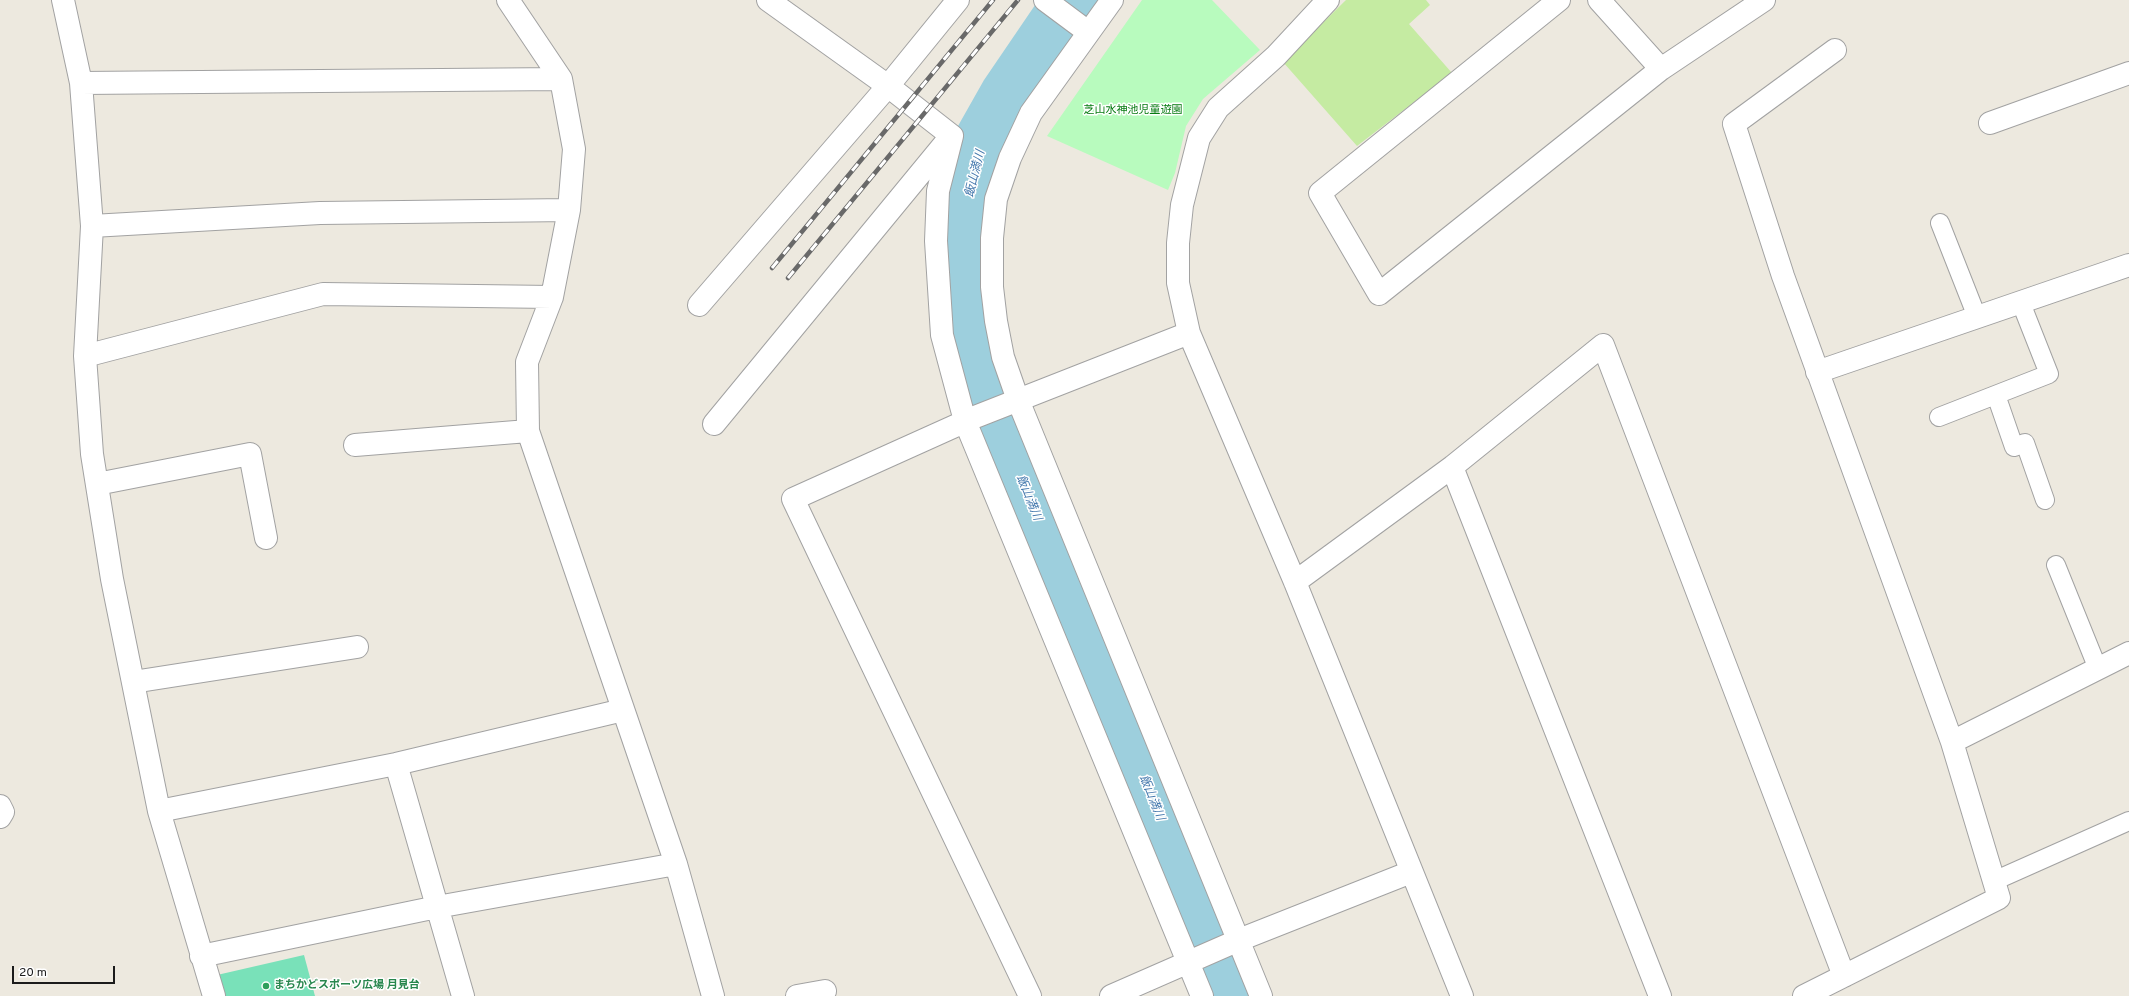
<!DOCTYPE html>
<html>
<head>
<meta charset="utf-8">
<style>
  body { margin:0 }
  #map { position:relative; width:2129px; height:996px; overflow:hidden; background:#ede9df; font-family:Overpass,sans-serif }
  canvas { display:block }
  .scale { position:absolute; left:12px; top:966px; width:103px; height:18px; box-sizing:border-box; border:2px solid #1b1b1b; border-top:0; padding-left:5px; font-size:12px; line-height:14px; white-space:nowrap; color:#1b1b1b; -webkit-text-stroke:3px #fff; paint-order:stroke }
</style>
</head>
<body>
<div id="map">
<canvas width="2129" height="996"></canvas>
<div class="scale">20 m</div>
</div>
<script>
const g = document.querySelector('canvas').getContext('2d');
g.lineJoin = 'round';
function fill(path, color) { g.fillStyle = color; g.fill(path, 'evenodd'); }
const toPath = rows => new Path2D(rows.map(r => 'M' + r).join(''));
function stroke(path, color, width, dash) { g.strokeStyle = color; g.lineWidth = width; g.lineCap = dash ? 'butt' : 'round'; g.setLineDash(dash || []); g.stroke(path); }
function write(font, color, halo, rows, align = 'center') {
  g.font = font + ' Overpass,"Noto Sans JP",sans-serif'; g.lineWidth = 3; g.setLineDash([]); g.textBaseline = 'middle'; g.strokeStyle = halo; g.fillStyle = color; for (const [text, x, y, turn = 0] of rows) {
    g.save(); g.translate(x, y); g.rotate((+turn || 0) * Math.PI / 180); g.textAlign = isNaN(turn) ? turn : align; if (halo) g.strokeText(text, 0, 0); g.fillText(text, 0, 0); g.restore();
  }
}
const grass = toPath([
  [1346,0,1426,0,1430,5,1409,24,1452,73,1357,146,1283,62]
]);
const park = toPath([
  [1142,0,1212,0,1260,50,1203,99,1186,126,1175,173,1168,190,1047,136]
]);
const pitch = toPath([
  [304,955,315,996,222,996,217,975]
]);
const river = toPath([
  [1076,0,1010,97,984,143,969,190,964,281,967,326,991,406,1232,996]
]);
const service = toPath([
  [1940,223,1977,317],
  [1996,395,2014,447,2025,443,2045,500],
  [1939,417,2049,374,2021,303],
  [2056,565,2098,669],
  [1994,881,2129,821]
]);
const minor = toPath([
  [63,0,81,83,92,226,85,356,92,454,112,579,159,811,214,996],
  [508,0,561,79,574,149,569,210,552,297,527,362,528,431,676,864,713,996],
  [768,0,888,86,952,136,938,191,936,241,942,335,965,421,1202,996],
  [1045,0,1088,32],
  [1328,0,1276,56,1218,108,1199,138,1182,205,1178,243,1178,283,1189,333,1295,582,1462,996],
  [1559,0,1320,193,1379,294,1661,69,1764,0],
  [1599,0,1661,69],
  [81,83,561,79],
  [1990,123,2129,73],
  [92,226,320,213,569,210],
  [699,305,888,86,958,0],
  [85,356,323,294,552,297],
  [1817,372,2129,265],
  [714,424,947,141],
  [355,445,528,431],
  [1452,467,1660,996],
  [97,484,250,454,266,538],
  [1295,582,1452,467,1603,345,1844,976],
  [133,682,357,647],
  [1952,742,2129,653],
  [396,764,463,996],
  [0,806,3,812,0,817],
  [159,811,396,764,623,710],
  [201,956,437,907,676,864],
  [797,996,825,991],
  [1030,996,793,499,975,417,1189,333],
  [1111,996,1239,940,1411,872],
  [1804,996,1999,898,1952,742,1783,276,1734,124,1835,50]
]);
const tertiary = toPath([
  [1112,0,1031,113,1010,158,996,199,992,238,992,287,996,321,1003,357,1018,400,1261,996]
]);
const rail = toPath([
  [772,268,993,0],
  [788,278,1018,0]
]);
const markers = [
  [266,986,4,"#2e9e5b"]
];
const parkNames = [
  ["芝山水神池児童遊園",1133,111]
];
const leisureNames = [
  ["まちかどスポーツ広場 月見台",274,986]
];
const waterNames = [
  ["飯山満川",976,174,-76],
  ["飯山満川",1028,498,68],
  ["飯山満川",1151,798,68]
];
fill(grass, '#c5eba2');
fill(park, '#b8fbbe');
fill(pitch, '#79e1b9');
stroke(river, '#9dcfdd', 62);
stroke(service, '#a2a2a2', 20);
stroke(minor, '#a2a2a2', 24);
stroke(tertiary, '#a2a2a2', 24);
stroke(service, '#fff', 18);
stroke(minor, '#fff', 22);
stroke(tertiary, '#fff', 22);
stroke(rail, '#696969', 4.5);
stroke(rail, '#fff', 3, [9]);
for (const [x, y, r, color] of markers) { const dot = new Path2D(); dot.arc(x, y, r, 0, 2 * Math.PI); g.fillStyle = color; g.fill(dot); stroke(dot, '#fff', 1.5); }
write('11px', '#067b11', '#fff', parkNames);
write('bold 11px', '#27864d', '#fff', leisureNames, 'left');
write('italic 12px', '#4478ad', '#fff', waterNames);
</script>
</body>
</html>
